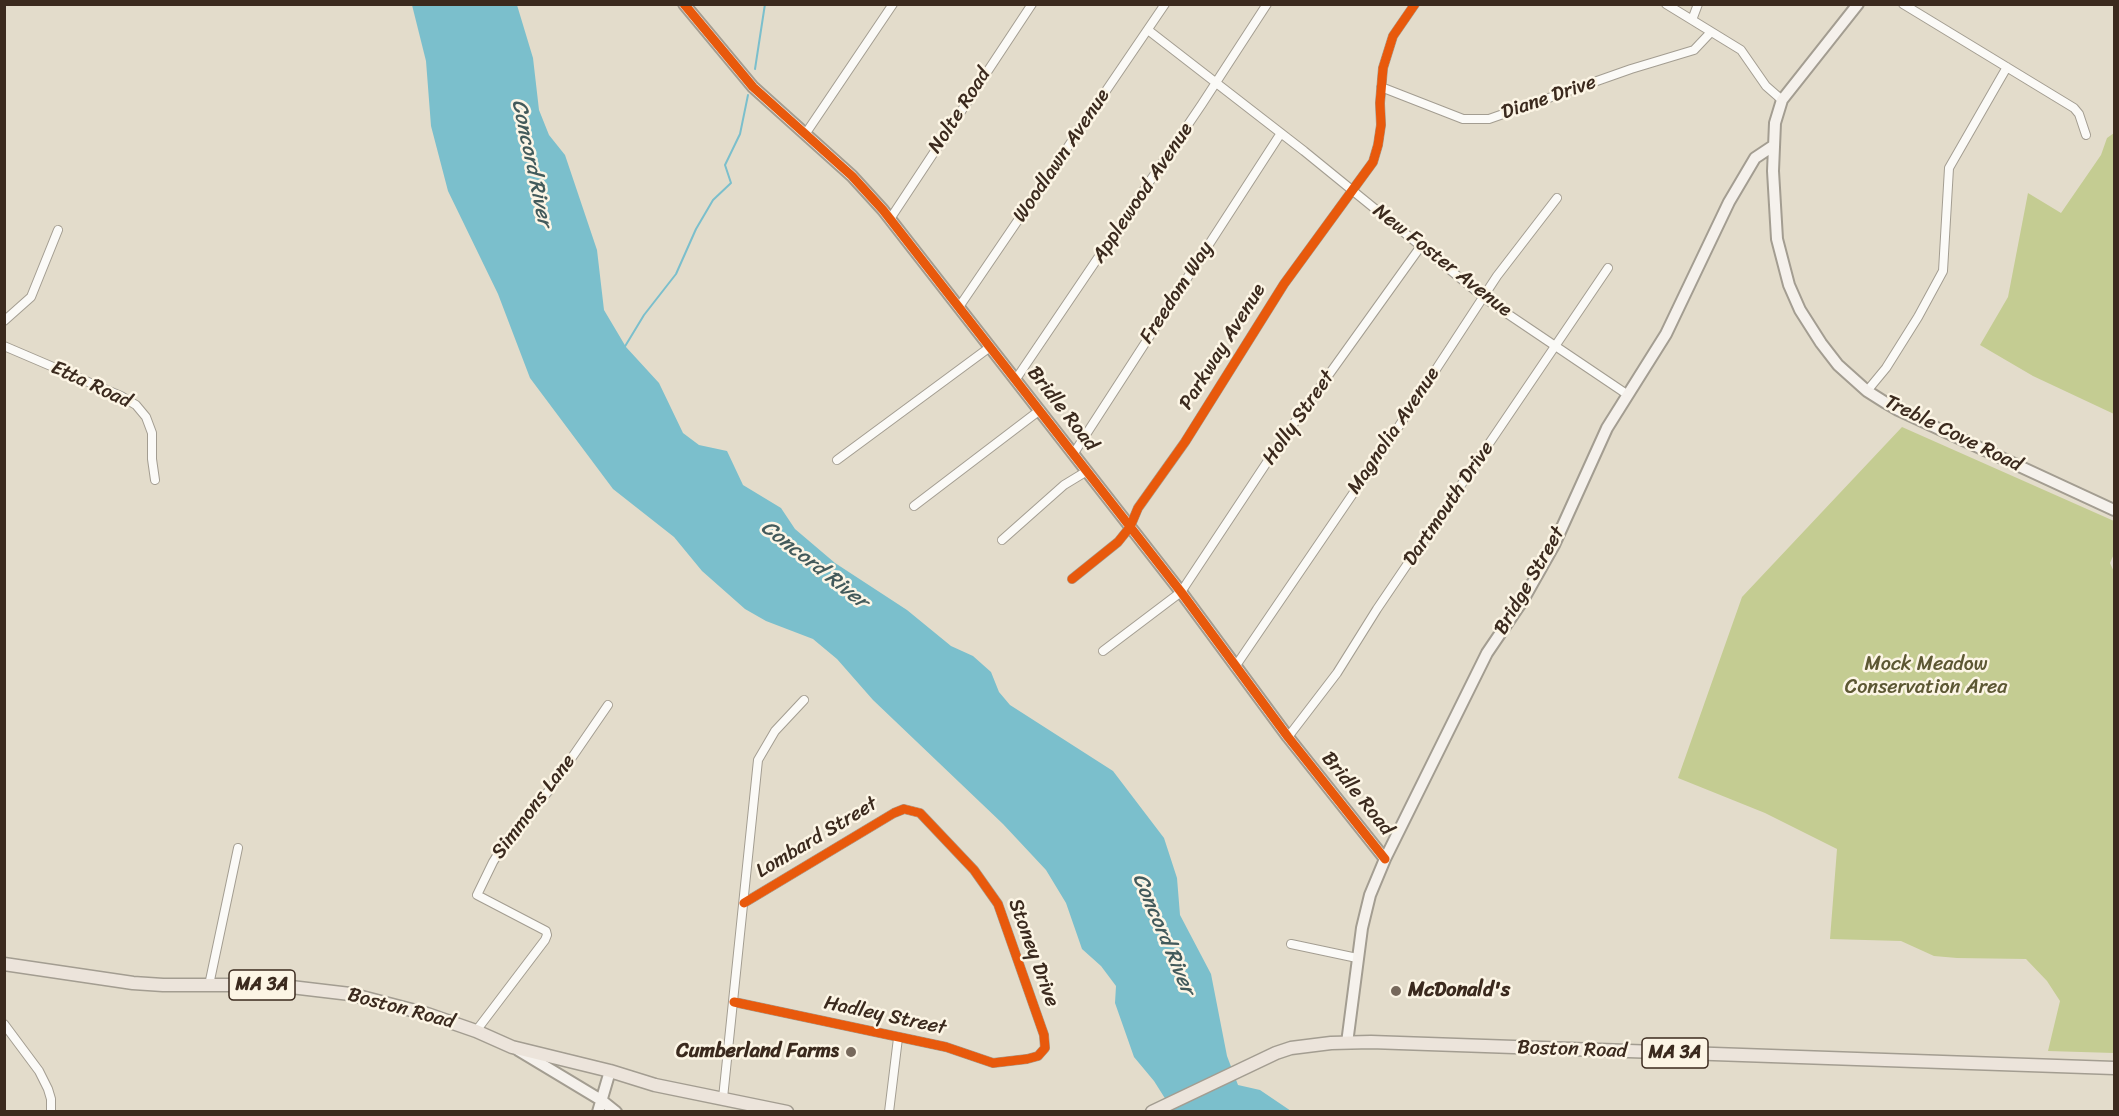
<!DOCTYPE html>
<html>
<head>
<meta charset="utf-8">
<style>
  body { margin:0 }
  #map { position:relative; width:2119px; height:1116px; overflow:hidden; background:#e3dccb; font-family:Sriracha,sans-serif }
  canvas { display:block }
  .frame { position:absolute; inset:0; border:6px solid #3b2a1e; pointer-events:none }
</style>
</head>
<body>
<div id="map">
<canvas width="2119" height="1116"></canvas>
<div class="frame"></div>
</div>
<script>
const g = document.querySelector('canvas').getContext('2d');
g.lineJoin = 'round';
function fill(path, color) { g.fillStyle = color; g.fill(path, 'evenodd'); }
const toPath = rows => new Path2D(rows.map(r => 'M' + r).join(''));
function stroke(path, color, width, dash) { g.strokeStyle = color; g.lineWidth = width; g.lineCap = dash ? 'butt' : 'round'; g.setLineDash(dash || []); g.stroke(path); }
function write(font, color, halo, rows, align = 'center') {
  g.font = font + ' Sriracha,sans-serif'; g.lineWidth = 5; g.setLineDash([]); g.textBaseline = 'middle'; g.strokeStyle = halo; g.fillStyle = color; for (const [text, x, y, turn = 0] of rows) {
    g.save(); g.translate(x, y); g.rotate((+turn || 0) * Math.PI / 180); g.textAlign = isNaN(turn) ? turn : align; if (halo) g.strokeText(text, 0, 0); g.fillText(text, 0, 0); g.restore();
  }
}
const green = toPath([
  [2114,133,2114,414,2033,376,1980,345,2008,297,2028,193,2061,213,2101,155,2107,138],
  [1902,427,2114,521,2114,554,2110,563,2114,572,2114,1053,2048,1051,2060,1001,2047,981,2026,959,1957,958,1934,956,1901,941,1830,939,1837,849,1765,813,1678,778,1742,597]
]);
const water = toPath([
  [412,5,517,5,533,58,539,110,549,135,565,155,597,250,604,310,626,347,659,383,683,433,699,445,727,451,743,485,781,508,795,529,835,563,907,610,951,646,973,656,991,672,999,692,1010,705,1113,771,1164,838,1177,878,1180,915,1211,974,1227,1056,1238,1085,1260,1090,1291,1111,1173,1111,1154,1081,1134,1057,1115,1003,1116,986,1101,966,1082,949,1066,903,1046,870,1003,824,873,700,837,659,813,639,766,621,745,609,702,571,674,537,613,489,530,378,498,294,448,191,431,126,426,61]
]);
const stream = toPath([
  [755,69,765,4],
  [624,348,644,315,676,274,696,229,713,200,731,183,725,165,740,134,748,95]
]);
const street = toPath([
  [1666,4,1741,50,1766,86,1782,100],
  [1903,4,2074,108,2079,114,2086,135],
  [1692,20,1698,4],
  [1148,30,1304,151,1487,300,1628,395],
  [1381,87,1463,119,1489,119,1631,69,1694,50,1711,32],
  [806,133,893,4],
  [890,219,1032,4],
  [959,307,1165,4],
  [4,321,31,297,58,230],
  [4,346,121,396,136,405,146,417,152,433,152,459,155,480],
  [1016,379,1202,104,1267,4],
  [1867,391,1886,368,1918,317,1943,271,1949,168,2007,67],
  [1074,453,1281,133],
  [837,460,990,347],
  [914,506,1040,410],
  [1002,540,1064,485,1087,471],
  [1072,579,1118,542,1130,527,1138,508,1185,442,1284,284,1373,162,1378,145,1381,125,1380,103,1383,68,1393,36,1415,4],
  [1103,651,1181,592,1277,447,1421,246],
  [1235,667,1399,426,1497,276,1557,198],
  [1288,737,1337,673,1377,609,1608,268],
  [1291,944,1357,958],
  [209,985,238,848],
  [734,1002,946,1047,993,1063,1027,1059,1038,1056,1045,1048,1044,1035,998,904,974,870,920,813,904,809,894,813,744,903],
  [4,1024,39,1071,48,1089,51,1099,51,1112],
  [476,1031,545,940,547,935,546,931,477,895,493,862,503,846,551,788,608,705],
  [723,1098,758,760,775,731,804,700],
  [889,1112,898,1038]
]);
const secondary = toPath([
  [684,4,753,87,852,176,883,210,1181,592,1288,737,1385,859],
  [1858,4,1782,100,1775,123,1773,171,1777,239,1789,285,1800,310,1821,343,1838,365,1867,391,1886,403,1898,410,2114,510],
  [1347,1043,1362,928,1370,895,1385,859,1487,653,1523,600,1554,545,1607,428,1666,334,1729,202,1755,158,1773,146],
  [518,1050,601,1100,616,1112],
  [598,1112,610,1071]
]);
const primary = toPath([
  [4,964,133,983,163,985,274,985,350,994,427,1014,476,1031,512,1047,610,1071,655,1085,787,1112],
  [1152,1112,1276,1053,1291,1048,1331,1043,1371,1042,2114,1068]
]);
const cycleway = toPath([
  [684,4,753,87,852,176,883,210,1181,592,1288,737,1385,859],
  [1072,579,1118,542,1130,527,1138,508,1185,442,1284,284,1373,162,1378,145,1381,125,1380,103,1383,68,1393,36,1415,4],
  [734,1002,946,1047,993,1063,1027,1059,1038,1056,1045,1048,1044,1035,998,904,974,870,920,813,904,809,894,813,744,903]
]);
const markers = [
  [1396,991,6,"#76685b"],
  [851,1052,6,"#76685b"]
];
const shields = [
  [262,985,66],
  [1675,1053,66]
];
const shieldNames = [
  ["MA 3A",262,985],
  ["MA 3A",1675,1053]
];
const streetNames = [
  ["Diane Drive",1549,98,-19],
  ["Nolte Road",960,111,-57],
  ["Woodlawn Avenue",1062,156,-56],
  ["Applewood Avenue",1143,193,-56],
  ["New Foster Avenue",1442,261,38],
  ["Freedom Way",1177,293,-57],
  ["Parkway Avenue",1223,347,-58],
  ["Etta Road",91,385,25],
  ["Bridle Road",1062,409,52],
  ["Holly Street",1299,418,-55],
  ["Magnolia Avenue",1394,431,-56],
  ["Treble Cove Road",1953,434,26],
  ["Dartmouth Drive",1449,504,-56],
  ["Bridge Street",1530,581,-60],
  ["Bridle Road",1357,794,51],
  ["Simmons Lane",534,807,-53],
  ["Lombard Street",817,838,-31],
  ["Stoney Drive",1033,953,70],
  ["Boston Road",401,1009,15],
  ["Hadley Street",885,1016,12],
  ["Boston Road",1572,1050,2]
];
const parkNames = [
  ["Mock Meadow",1926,665],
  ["Conservation Area",1926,688]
];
const poiNames = [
  ["McDonald's",1408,991],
  ["Cumberland Farms",839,1052,"right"]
];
const waterNames = [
  ["Concord River",531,163,78],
  ["Concord River",814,565,38],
  ["Concord River",1163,934,67]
];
fill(green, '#c4cc92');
fill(water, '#7bbfcc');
stroke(stream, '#7bbfcc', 2);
stroke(street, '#a39d91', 10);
stroke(secondary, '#a39d91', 14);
stroke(primary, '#a39d91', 15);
stroke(street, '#fbfaf7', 8);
stroke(secondary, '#f5f1ec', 10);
stroke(primary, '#ece4db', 12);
stroke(cycleway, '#e8590c', 9);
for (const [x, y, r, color] of markers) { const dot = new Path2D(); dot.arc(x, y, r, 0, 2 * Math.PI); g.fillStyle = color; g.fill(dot); stroke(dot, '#fcf5e5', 2); }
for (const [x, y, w] of shields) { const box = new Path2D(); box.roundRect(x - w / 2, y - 15, w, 30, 4.5); g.fillStyle = '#fcf5e5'; g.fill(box); stroke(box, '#3b2a1e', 1.5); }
write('bold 18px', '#3b2a1e', null, shieldNames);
write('20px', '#3b2a1e', '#fcf5e5', streetNames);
write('20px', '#5c5733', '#fcf5e5', parkNames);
write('bold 20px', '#3b2a1e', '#fcf5e5', poiNames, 'left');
write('italic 21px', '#425a5b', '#fcf5e5', waterNames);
</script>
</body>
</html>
